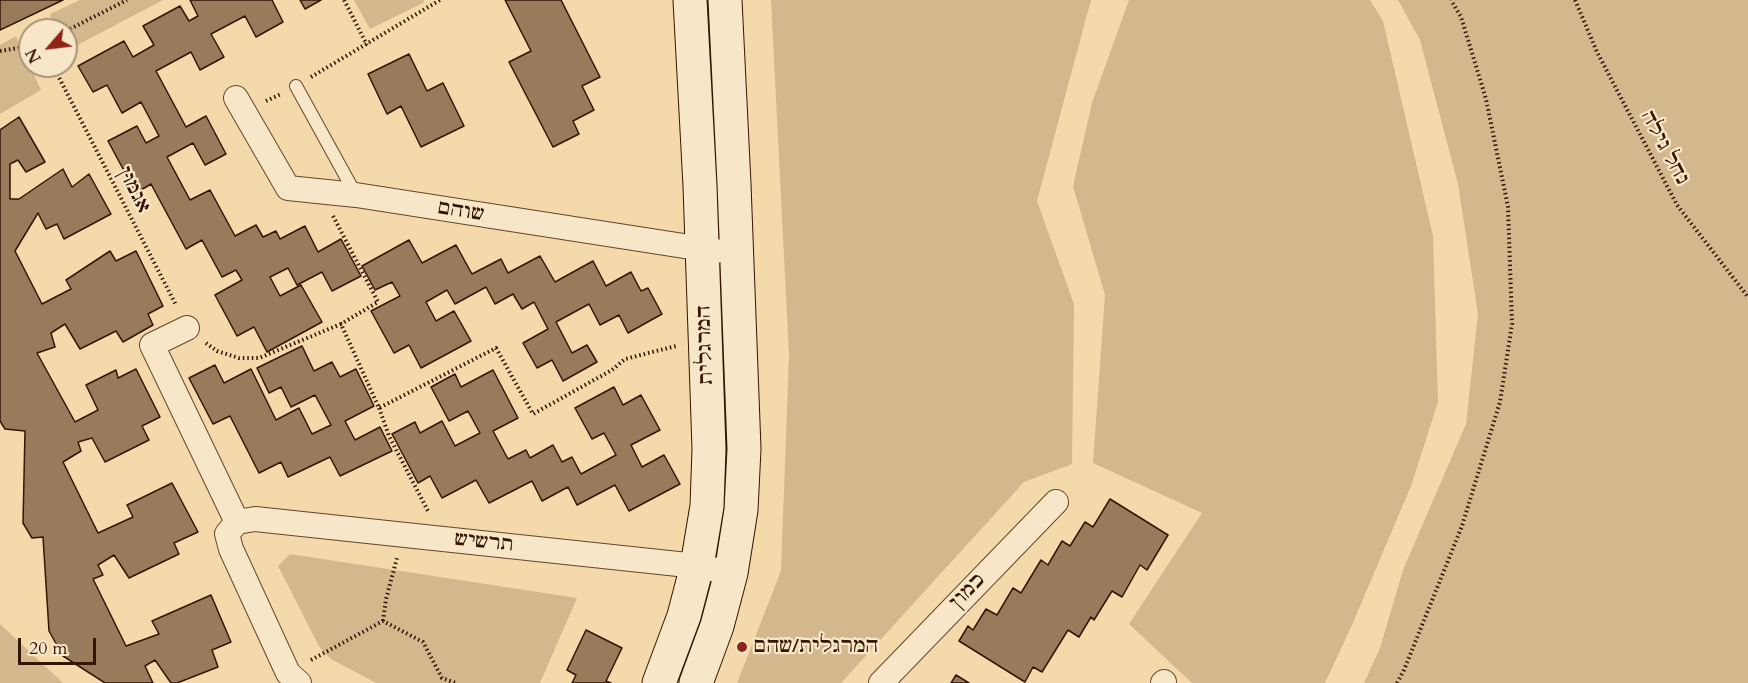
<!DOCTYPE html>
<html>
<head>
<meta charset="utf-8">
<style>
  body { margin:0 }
  #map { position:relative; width:1748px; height:683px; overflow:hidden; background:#f4d9ab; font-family:Cardo,serif }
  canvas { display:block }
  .north { position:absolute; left:18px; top:18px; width:60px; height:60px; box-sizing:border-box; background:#f8e6c8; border:2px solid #a99379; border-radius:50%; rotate:242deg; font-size:16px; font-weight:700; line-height:24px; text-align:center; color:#331603 }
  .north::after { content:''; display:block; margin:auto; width:21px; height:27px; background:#8f2418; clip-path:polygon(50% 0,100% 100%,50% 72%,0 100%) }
  .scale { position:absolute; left:18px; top:638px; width:78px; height:27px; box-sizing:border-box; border:3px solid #331603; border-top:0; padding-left:8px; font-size:18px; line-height:21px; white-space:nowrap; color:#331603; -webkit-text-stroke:4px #f8e6c8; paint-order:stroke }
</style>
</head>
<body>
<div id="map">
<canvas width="1748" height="683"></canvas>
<div class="north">N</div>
<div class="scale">20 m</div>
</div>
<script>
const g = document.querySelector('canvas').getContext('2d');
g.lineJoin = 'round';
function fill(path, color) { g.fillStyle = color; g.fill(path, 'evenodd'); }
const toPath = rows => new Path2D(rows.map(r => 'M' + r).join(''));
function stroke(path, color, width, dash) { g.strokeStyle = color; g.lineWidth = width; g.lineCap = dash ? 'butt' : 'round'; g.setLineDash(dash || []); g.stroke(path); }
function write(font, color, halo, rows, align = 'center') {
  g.font = font + ' Cardo,"Frank Ruhl Libre",serif'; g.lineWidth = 4.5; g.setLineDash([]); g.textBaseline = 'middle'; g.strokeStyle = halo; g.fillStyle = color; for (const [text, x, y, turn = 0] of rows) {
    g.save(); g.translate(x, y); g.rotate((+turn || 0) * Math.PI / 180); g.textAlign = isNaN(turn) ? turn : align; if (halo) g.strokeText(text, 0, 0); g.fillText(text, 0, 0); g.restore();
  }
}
const green = toPath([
  [80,0,163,0,66,51,66,30,55,30,50,14],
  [354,0,424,0,423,3,370,29],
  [771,0,1091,0,1037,201,1074,304,1072,464,1024,482,841,683,737,683,781,571,789,355],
  [1129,0,1370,0,1383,21,1433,236,1438,402,1411,486,1352,625,1325,683,1192,683,1129,624,1202,513,1093,463,1105,295,1073,186,1092,103],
  [1398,0,1748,0,1748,683,1364,683,1380,648,1403,570,1466,424,1478,314,1458,184,1420,40],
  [16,36,41,90,0,114,0,45],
  [290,554,577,598,540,683,376,683,331,659,320,648,278,566],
  [0,624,63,683,0,683]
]);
const building = toPath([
  [0,0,63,0,0,30,0,0],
  [190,0,272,0,283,22,256,37,245,16,211,34,224,57,200,70,191,52,156,71,186,127,206,116,226,154,205,165,193,143,167,157,190,200,210,190,235,236,256,225,263,237,276,231,280,239,305,226,318,252,341,239,361,276,332,291,322,272,297,285,288,268,270,277,280,296,301,285,322,322,267,352,254,327,237,336,215,295,242,280,236,270,222,277,202,240,186,249,151,184,136,193,108,141,137,126,146,143,159,136,141,102,122,113,107,85,93,92,78,66,124,41,133,57,154,45,143,26,180,6,189,21,198,16,190,0],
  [300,0,321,0,305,9,300,0],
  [505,0,561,0,600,77,582,86,594,110,573,121,579,134,553,147,509,62,531,51,505,0],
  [409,54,427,91,443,83,464,126,421,147,401,106,387,114,368,74,409,54],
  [19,117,45,162,26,172,18,160,10,164,10,199,19,199,63,169,72,187,89,174,111,214,64,239,57,224,46,229,38,213,15,251,42,304,71,289,66,280,110,251,116,261,136,251,163,306,148,314,153,325,123,342,116,331,80,349,65,324,51,333,55,347,37,353,75,422,98,410,86,385,116,370,118,378,136,369,160,417,142,426,149,440,105,462,92,438,78,442,81,451,63,462,98,533,133,517,127,505,172,483,198,532,174,543,179,554,129,578,114,555,98,565,103,575,93,579,126,646,159,634,152,621,211,595,231,642,212,650,218,667,177,683,171,683,155,660,145,666,153,683,105,683,63,656,49,631,43,537,32,538,23,523,25,431,5,429,0,421,0,130,19,117],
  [409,240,422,263,456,245,472,274,501,259,508,273,540,256,555,282,593,261,606,286,631,272,641,291,648,288,662,314,628,333,619,315,600,325,589,304,556,322,572,353,587,345,597,362,563,381,552,360,537,368,523,343,548,329,534,302,522,309,513,294,495,304,486,287,455,304,447,290,426,302,436,321,454,311,471,341,421,368,409,345,394,353,371,311,400,296,392,282,375,290,362,266,409,240],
  [302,346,314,371,332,362,340,377,356,369,374,406,345,421,355,440,380,427,392,451,340,476,330,457,288,477,281,462,259,473,230,416,213,424,189,378,215,365,224,383,251,369,276,420,299,408,312,434,331,425,315,395,291,407,281,387,269,393,257,368,302,346],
  [493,370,518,418,493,431,508,459,526,450,530,458,553,445,562,462,572,457,581,474,616,455,604,433,592,439,575,408,614,387,623,405,641,395,660,430,631,445,642,467,664,455,680,484,629,511,615,485,577,505,568,487,542,501,532,481,489,503,476,480,442,498,430,476,418,483,392,434,415,422,420,433,442,421,455,446,480,433,468,411,449,421,431,387,455,374,461,387,493,370],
  [1110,499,1168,535,1147,570,1140,565,1122,597,1112,591,1094,620,1091,617,1079,637,1068,630,1042,672,1033,667,1025,682,959,641,968,626,973,630,986,609,997,615,1013,588,1021,593,1041,560,1048,565,1062,541,1070,546,1085,522,1093,527,1110,499],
  [586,630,622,648,606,681,611,683,572,683,576,675,567,670,586,630],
  [956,675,969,683,951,683,956,675]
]);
const path = toPath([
  [344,0,367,45],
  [1575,0,1597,52,1677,205,1748,297],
  [66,31,127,0],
  [0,51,30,46],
  [53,66,176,305],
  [311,77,440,0],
  [266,101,281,94],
  [333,216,378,302,341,324],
  [206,343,217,351,239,358,259,358,341,324,379,408,496,348,533,414,612,370,625,359,676,346],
  [379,408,389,436,429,513],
  [383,621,386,599,397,558],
  [311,660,383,621,423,642,442,678,456,683],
  [1397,683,1404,670,1462,526,1500,402,1512,324,1508,207,1486,99,1461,17,1451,0]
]);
const lane = toPath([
  [296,86,356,195]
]);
const street = toPath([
  [236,98,288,188,356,195,716,251],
  [187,328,152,345,237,522],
  [299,683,288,673,231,549,227,534,237,522,255,519,697,566,731,573],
  [881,683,1056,502],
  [1163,683,1164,682]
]);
const secondary = toPath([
  [659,683,684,616,697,566,707,506,709,449,700,186,690,0],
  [696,683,717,626,731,573,741,510,744,449,734,184,725,0]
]);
const markers = [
  [742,647,6,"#8f2418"]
];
const streetNames = [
  ["נחל גילה",1664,148,62],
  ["אגמון",133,190,63],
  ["שוהם",461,212,9],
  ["המרגלית",706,345,-92],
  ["תרשיש",484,543,6],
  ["כמון",968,592,-46]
];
const poiNames = [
  ["המרגלית/שהם",754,647]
];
fill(green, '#d3b88e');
fill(building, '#977b5a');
stroke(building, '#331603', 1.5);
stroke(lane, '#63472d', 14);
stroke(street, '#63472d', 26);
stroke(secondary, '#331603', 35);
stroke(path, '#331603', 4, [1.5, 3]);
stroke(lane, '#f8e6c8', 12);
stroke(street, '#f8e6c8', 24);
stroke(secondary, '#f8e6c8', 33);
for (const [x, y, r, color] of markers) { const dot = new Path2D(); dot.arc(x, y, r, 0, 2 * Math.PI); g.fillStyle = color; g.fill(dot); stroke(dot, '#f8e6c8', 2); }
write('20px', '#331603', '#f8e6c8', streetNames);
write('bold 20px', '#331603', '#f8e6c8', poiNames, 'left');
</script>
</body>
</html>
